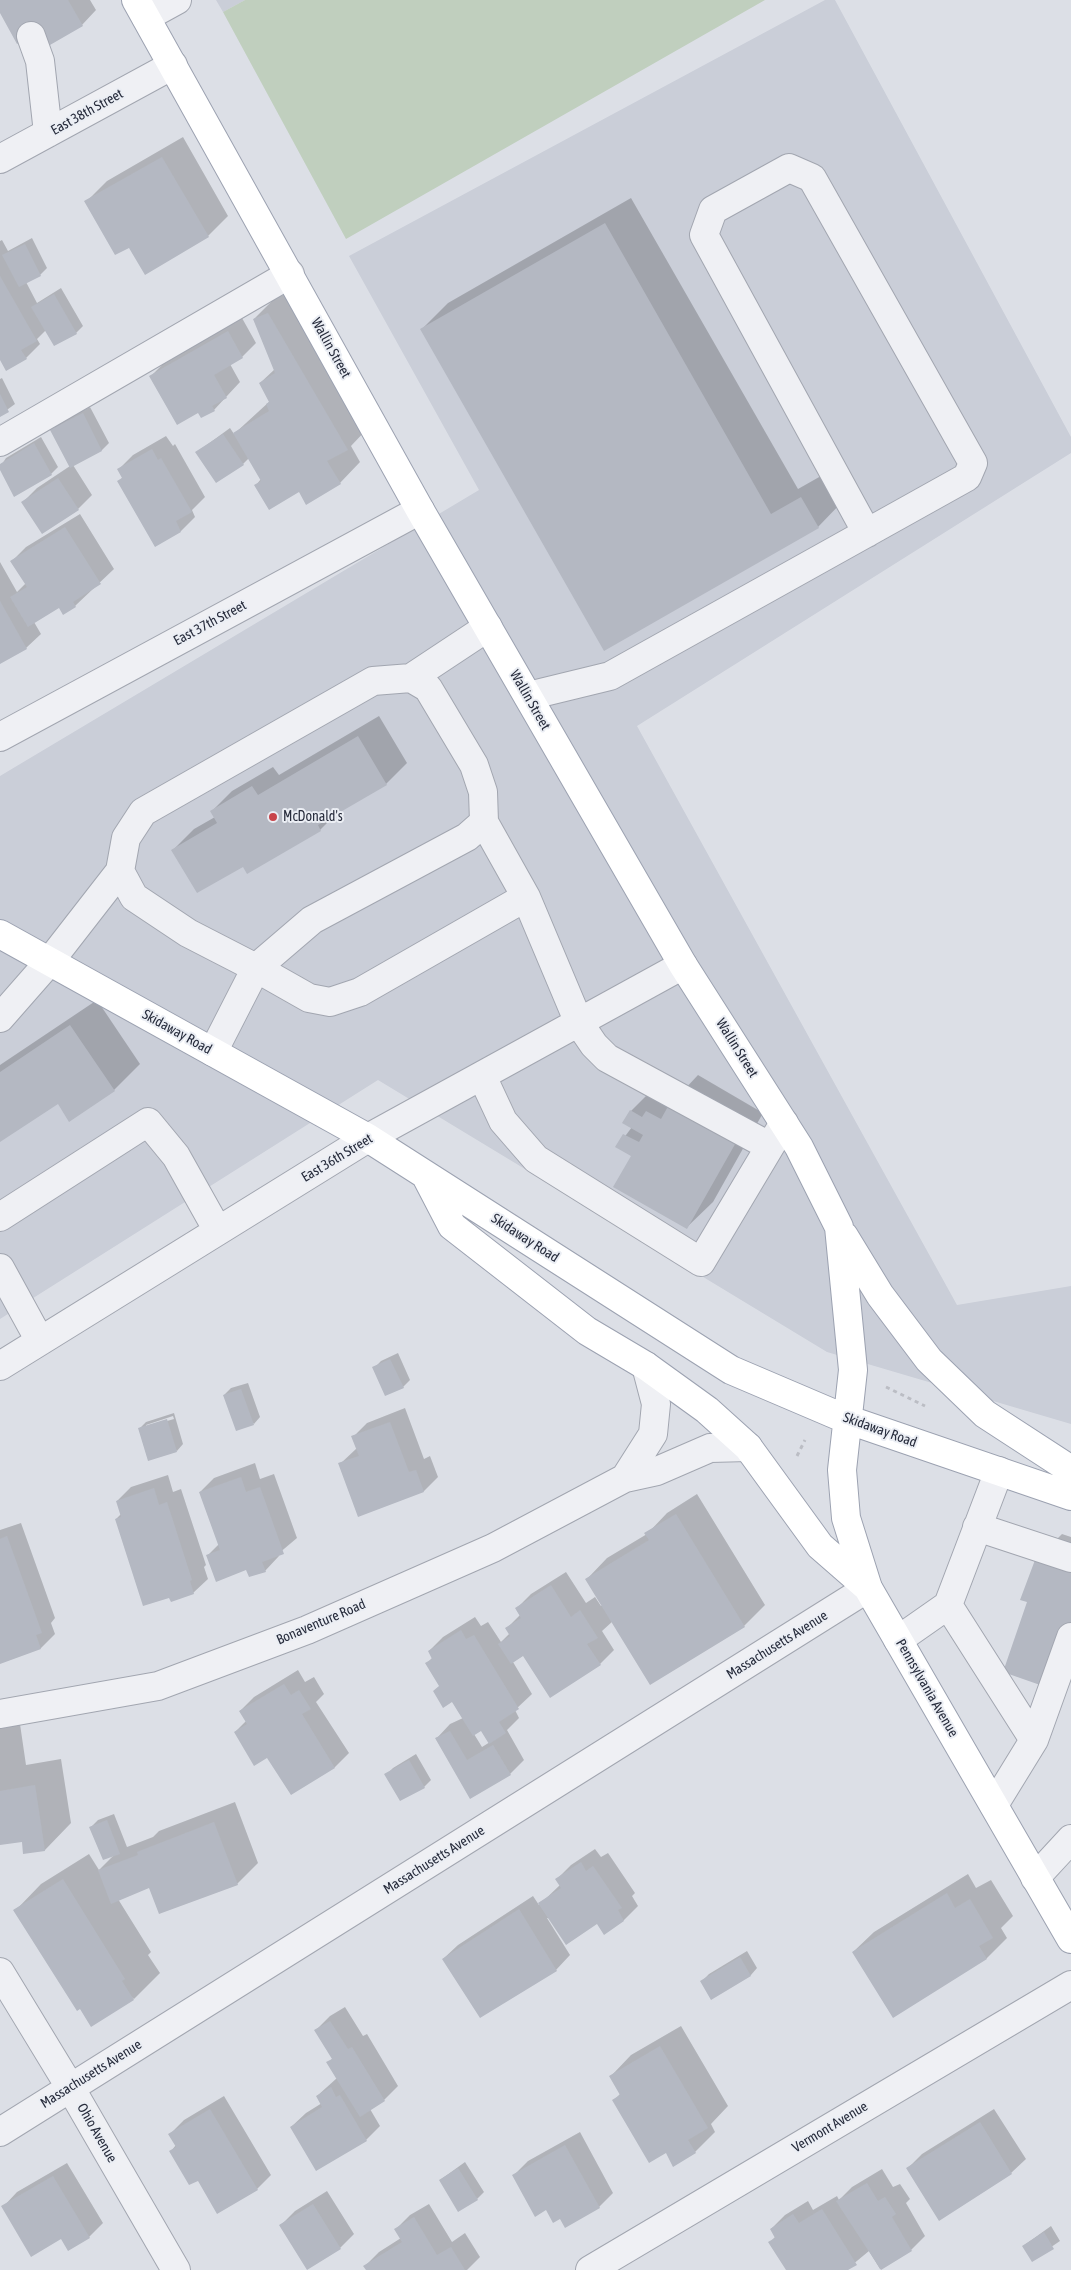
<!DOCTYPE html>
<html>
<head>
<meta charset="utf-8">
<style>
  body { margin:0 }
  canvas { display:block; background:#dcdfe6 }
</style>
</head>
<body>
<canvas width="1071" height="2270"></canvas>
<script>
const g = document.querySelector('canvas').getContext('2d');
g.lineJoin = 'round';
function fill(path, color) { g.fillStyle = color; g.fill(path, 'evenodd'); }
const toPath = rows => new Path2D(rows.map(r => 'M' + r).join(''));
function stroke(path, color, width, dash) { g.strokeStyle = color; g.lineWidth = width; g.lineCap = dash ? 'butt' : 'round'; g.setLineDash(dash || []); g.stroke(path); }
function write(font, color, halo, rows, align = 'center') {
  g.font = font + ' "Asap Condensed",sans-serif'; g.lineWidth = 4; g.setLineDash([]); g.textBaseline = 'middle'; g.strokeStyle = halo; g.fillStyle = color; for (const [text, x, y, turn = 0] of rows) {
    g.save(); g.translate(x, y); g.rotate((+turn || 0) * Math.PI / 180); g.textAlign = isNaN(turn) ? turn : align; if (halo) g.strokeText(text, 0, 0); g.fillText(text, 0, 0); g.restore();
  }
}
const built = toPath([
  [216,0,245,0,223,12],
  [825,0,835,0,1071,437,1071,453,637,726,957,1305,1071,1286,1071,1424,827,1352,378,1080,0,1319,0,776,479,490,349,256]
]);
const green = toPath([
  [245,0,765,0,346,239,223,12]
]);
const shadow = toPath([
  [0,0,90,0,96,10,82,25,42,28,0,10],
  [183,137,228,216,208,236,129,246,86,202,107,181],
  [631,198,798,489,828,472,844,500,818,527,605,649,422,329,448,303],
  [32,238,47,268,40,275,26,282,37,303,61,288,83,326,76,333,46,330,37,339,40,344,26,358,0,359,0,241,2,240,8,251],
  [289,293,368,428,351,446,360,462,340,483,299,491,256,485,261,479,249,458,243,464,197,452,230,428,234,434,270,401,260,383,275,369,254,319,275,298],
  [242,318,256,343,242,357,230,364,240,382,214,410,199,411,151,376,165,362],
  [2,378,15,404,0,415,0,379],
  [90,407,109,443,102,450,73,465,92,495,78,509,23,502,37,488,70,466,52,430,59,423],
  [166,436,173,446,175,444,205,497,192,510,195,517,181,531,155,546,119,481,123,477,119,469,133,455],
  [41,437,58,467,51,474,0,467,6,458],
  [80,514,114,569,75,606,59,606,34,622,41,634,26,648,0,663,0,562,17,592,26,583,12,561,26,547],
  [379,716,407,763,386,784,339,811,320,830,243,865,173,850,194,829,215,817,212,811,232,791,273,767,279,775],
  [97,1000,140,1064,114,1090,58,1102,0,1141,0,1065],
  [698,1075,763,1113,713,1202,686,1228,632,1156,617,1147,632,1127,631,1111,657,1085,683,1091],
  [398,1353,410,1380,403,1387,374,1368,381,1361],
  [248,1383,260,1417,254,1424,224,1395,231,1388],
  [405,1408,424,1459,430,1456,438,1477,424,1491,359,1515,340,1464,357,1448,353,1437,367,1423],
  [174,1413,183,1444,177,1451,139,1429,146,1422],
  [173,1416,174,1419,146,1427,146,1425],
  [255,1463,260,1479,274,1474,297,1538,278,1554,279,1556,265,1571,247,1569,208,1555,219,1544,200,1492,214,1478],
  [168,1475,173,1492,181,1489,206,1565,204,1567,208,1579,193,1593,116,1519,121,1514,117,1501,131,1487],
  [697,1494,765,1605,744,1626,613,1621,602,1631,614,1650,600,1664,524,1655,513,1662,532,1694,515,1710,519,1718,507,1730,524,1760,510,1774,471,1797,436,1739,450,1724,463,1718,427,1663,433,1657,429,1651,443,1637,475,1617,481,1626,488,1622,501,1642,510,1633,507,1628,520,1615,516,1609,531,1594,566,1572,586,1603,595,1597,601,1606,603,1605,587,1579,607,1558,647,1534,667,1513],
  [482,1729,490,1742,482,1747,474,1734],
  [21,1523,55,1618,51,1623,55,1634,41,1648,0,1662,0,1530],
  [1062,1534,1071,1537,1071,1652,1028,1601,1036,1560],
  [298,1670,305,1682,314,1677,324,1694,316,1702,349,1753,335,1767,291,1794,267,1756,235,1732,246,1721,240,1711,254,1697],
  [20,1724,26,1765,61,1759,71,1823,45,1850,24,1853,23,1840,0,1844,0,1728],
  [416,1754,431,1780,424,1787,386,1775,393,1768],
  [235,1802,258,1863,237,1884,150,1887,118,1899,151,1952,148,1955,160,1973,134,1999,15,1911,41,1884,89,1854,99,1870,115,1854,91,1827,98,1820,114,1814,127,1847,153,1837,159,1831],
  [595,1849,601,1857,608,1853,635,1893,632,1896,638,1906,624,1920,604,1933,597,1922,547,1918,570,1955,556,1970,443,1959,458,1945,533,1896,539,1905,560,1885,557,1879,571,1865],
  [968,1874,976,1888,991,1880,1013,1916,1001,1928,1007,1938,987,1958,893,2016,853,1952,874,1932],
  [747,1951,757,1968,751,1975,711,1998,702,1981,709,1974],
  [345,2007,363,2036,367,2034,398,2086,384,2100,370,2109,380,2126,366,2140,291,2127,306,2113,322,2103,317,2096,337,2078,328,2063,333,2058,316,2030,330,2016],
  [681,2026,728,2106,711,2124,715,2132,695,2152,666,2151,614,2100,621,2093,611,2076,631,2055],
  [224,2096,271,2175,257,2189,198,2179,171,2151,176,2145,170,2134,184,2120],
  [994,2109,1026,2159,1011,2173,908,2168,922,2154],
  [580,2132,613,2193,599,2207,560,2218,547,2209,514,2175,528,2161],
  [465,2162,484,2192,477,2199,440,2180],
  [67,2163,103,2223,89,2237,61,2237,3,2207,17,2192],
  [882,2169,893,2187,900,2184,910,2199,906,2203,925,2236,911,2250,880,2269,869,2251,846,2270,787,2270,770,2242,776,2236,771,2229,785,2215,808,2201,813,2210,837,2196,839,2200,852,2187],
  [327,2191,354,2234,340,2248,281,2225,295,2211],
  [429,2204,452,2242,465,2233,480,2257,467,2270,367,2270,365,2266,379,2252,401,2238,396,2229,410,2215],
  [1051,2226,1060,2241,1032,2260,1023,2246]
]);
const building = toPath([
  [0,0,68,0,83,26,50,45,42,30,17,44,0,13],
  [162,157,209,237,145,275,129,248,115,255,84,201],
  [605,223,771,514,801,497,819,528,604,651,420,329],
  [25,244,41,276,19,287,2,255],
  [0,276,37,341,21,350,27,359,6,371,0,360],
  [54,294,77,334,54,346,31,307],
  [268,313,348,450,327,461,341,484,306,505,299,492,269,510,254,485,261,481,233,433,269,411,266,404,269,402,259,383,275,373,253,319],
  [228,331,243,358,214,375,227,398,212,406,215,411,201,418,198,413,177,425,149,376],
  [0,394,9,412,0,417],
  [83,413,102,451,70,468,50,430],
  [223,434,244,465,216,483,195,452],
  [34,443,52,475,14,497,0,470,0,464],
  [152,449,158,460,161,458,192,512,176,521,181,532,155,547,117,481,122,478,117,469],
  [58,478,79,510,42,534,21,502],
  [65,527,101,584,73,602,76,607,63,615,59,608,28,627,10,597,27,587,10,561],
  [0,601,27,649,0,664],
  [358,736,387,785,318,825,321,831,247,874,243,867,197,893,171,850,217,823,210,811,252,786,258,795],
  [70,1025,115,1091,69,1122,58,1104,0,1142,0,1072],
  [671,1101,738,1139,687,1229,613,1187,631,1156,615,1147,623,1134,639,1142,643,1135,622,1123,630,1110,642,1117,646,1111,661,1119],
  [390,1359,404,1388,385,1396,372,1367],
  [241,1389,254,1425,236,1431,223,1395],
  [167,1419,177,1452,148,1461,138,1428],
  [390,1422,409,1472,416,1470,424,1492,358,1517,338,1463,359,1456,351,1436],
  [241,1477,246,1492,260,1487,284,1554,262,1562,266,1572,249,1577,246,1570,216,1582,206,1555,220,1550,199,1492],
  [154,1488,159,1505,167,1502,192,1580,190,1581,194,1594,171,1602,169,1598,143,1606,115,1519,121,1517,116,1501],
  [676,1514,745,1627,650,1685,585,1579,649,1540,644,1533],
  [7,1536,42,1633,36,1635,41,1649,0,1664,0,1539],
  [1035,1560,1071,1572,1071,1627,1064,1624,1043,1686,1003,1672,1027,1602,1020,1600],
  [551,1585,571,1617,580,1610,598,1638,587,1644,601,1665,550,1698,523,1656,511,1664,498,1644,510,1636,505,1628,521,1618,515,1608],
  [461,1630,466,1639,474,1635,519,1709,499,1722,506,1733,489,1744,481,1731,473,1736,452,1702,443,1708,433,1691,439,1686,425,1663,432,1659,428,1651],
  [284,1684,291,1695,299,1690,311,1709,302,1714,335,1768,291,1795,267,1758,254,1766,234,1732,247,1724,239,1711],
  [450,1731,467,1760,493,1745,511,1775,470,1799,435,1738],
  [409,1760,425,1788,400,1801,384,1774],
  [35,1785,45,1851,23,1854,22,1842,0,1845,0,1791],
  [107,1820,120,1854,103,1860,89,1827],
  [214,1822,238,1885,159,1914,149,1888,111,1904,98,1870,138,1855,137,1852],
  [581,1862,586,1871,593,1866,622,1908,618,1910,624,1921,604,1935,597,1924,566,1945,538,1903,561,1888,555,1879],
  [63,1879,125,1979,122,1981,134,2000,91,2027,80,2009,77,2011,13,1910],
  [947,1893,955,1908,970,1899,993,1938,979,1946,987,1959,893,2018,852,1952],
  [519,1909,557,1971,480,2018,442,1959],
  [740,1957,751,1976,711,2000,700,1981],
  [330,2021,348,2049,352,2047,385,2101,360,2117,326,2062,332,2059,314,2030],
  [660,2046,708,2128,688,2140,696,2153,673,2167,666,2153,649,2163,612,2100,620,2095,609,2076],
  [331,2087,336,2097,340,2095,367,2141,316,2171,290,2127,322,2107,316,2096],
  [210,2109,258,2190,217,2214,198,2181,189,2185,169,2151,176,2147,168,2134],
  [980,2122,1012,2174,939,2221,906,2168],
  [565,2145,600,2208,565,2228,560,2219,553,2223,546,2210,535,2217,512,2175],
  [458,2168,478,2200,458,2212,439,2180],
  [53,2176,90,2238,68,2251,61,2239,31,2257,1,2206],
  [867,2183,878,2201,885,2197,896,2214,892,2217,912,2251,881,2270,836,2201],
  [313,2204,341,2249,307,2270,279,2225],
  [822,2209,857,2265,848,2270,786,2270,768,2242,775,2238,770,2229,793,2214,799,2223],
  [414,2217,437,2255,451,2247,465,2270,366,2270,363,2266,402,2242,394,2229],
  [1044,2232,1054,2249,1032,2262,1022,2246]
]);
const path = toPath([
  [886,1387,925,1406],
  [797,1456,805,1440]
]);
const minor = toPath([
  [146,17,177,0],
  [31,36,40,61,48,133],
  [0,159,173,65],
  [0,442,290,274],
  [528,696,610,676,967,477,973,463,812,178,789,168,713,210,704,235,867,533],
  [0,737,420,510],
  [484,822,526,897,579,1023,594,1045,607,1058,769,1146],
  [120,871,134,897,188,933,256,968,312,920,467,837,484,822,483,792,474,765,428,688,411,678],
  [0,1018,50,961,120,871,126,838,143,812,373,681,411,678,488,627],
  [213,1052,256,968,309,998,330,1002,360,992,526,897],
  [482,1076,503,1121,536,1159,701,1262,784,1123],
  [0,1217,148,1122,176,1156,218,1231],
  [0,1268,40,1341],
  [0,1366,368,1138,683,965],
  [625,1478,653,1434,656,1404,646,1366],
  [977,1527,1071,1558],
  [948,1605,1034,1740,994,1805],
  [898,1640,948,1605,999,1471],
  [0,1714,158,1686,307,1630,493,1548,625,1478,657,1471,710,1448,748,1447],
  [1034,1740,1071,1637],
  [1035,1878,1071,1839],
  [0,1972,70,2087,176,2270],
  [0,2132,868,1588],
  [590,2270,1071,1985]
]);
const major = toPath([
  [136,0,420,510,683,965,799,1147,839,1227,853,1370,842,1470,846,1518,868,1588,1071,1939],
  [0,934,368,1138,731,1370,846,1419,1071,1496],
  [426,1176,452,1226,587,1331,646,1366,707,1410,748,1447,820,1546,867,1587],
  [844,1236,880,1295,929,1360,985,1414,1071,1470]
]);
const markers = [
  [273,817,5,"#c8444a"]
];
const streetNames = [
  ["East 38th Street",87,112,-29],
  ["Wallin Street",331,348,61],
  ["East 37th Street",210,623,-28],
  ["Wallin Street",530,700,60],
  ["Skidaway Road",177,1032,29],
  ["Wallin Street",737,1048,58],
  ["East 36th Street",337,1158,-31],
  ["Skidaway Road",525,1238,33],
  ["Skidaway Road",880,1430,20],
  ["Bonaventure Road",321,1622,-23],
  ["Massachusetts Avenue",777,1645,-32],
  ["Pennsylvania Avenue",927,1688,60],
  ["Massachusetts Avenue",434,1860,-32],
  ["Massachusetts Avenue",91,2074,-32],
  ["Vermont Avenue",830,2127,-31],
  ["Ohio Avenue",97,2133,60]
];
const poiNames = [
  ["McDonald's",283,817]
];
fill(built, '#caced8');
fill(green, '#c0cfbe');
fill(shadow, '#0003');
fill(building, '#b4b8c2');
stroke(minor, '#a2a6b0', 30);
stroke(major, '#9ca2b1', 30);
stroke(path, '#bbbdc4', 3, [4, 4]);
stroke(minor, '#eff0f4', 28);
stroke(major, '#fff', 28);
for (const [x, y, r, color] of markers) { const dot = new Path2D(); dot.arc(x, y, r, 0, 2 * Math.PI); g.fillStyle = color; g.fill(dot); stroke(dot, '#ebeef4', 2); }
write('14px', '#272c3c', '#ebeef4', streetNames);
write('14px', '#272c3c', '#ebeef4', poiNames, 'left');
</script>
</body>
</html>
